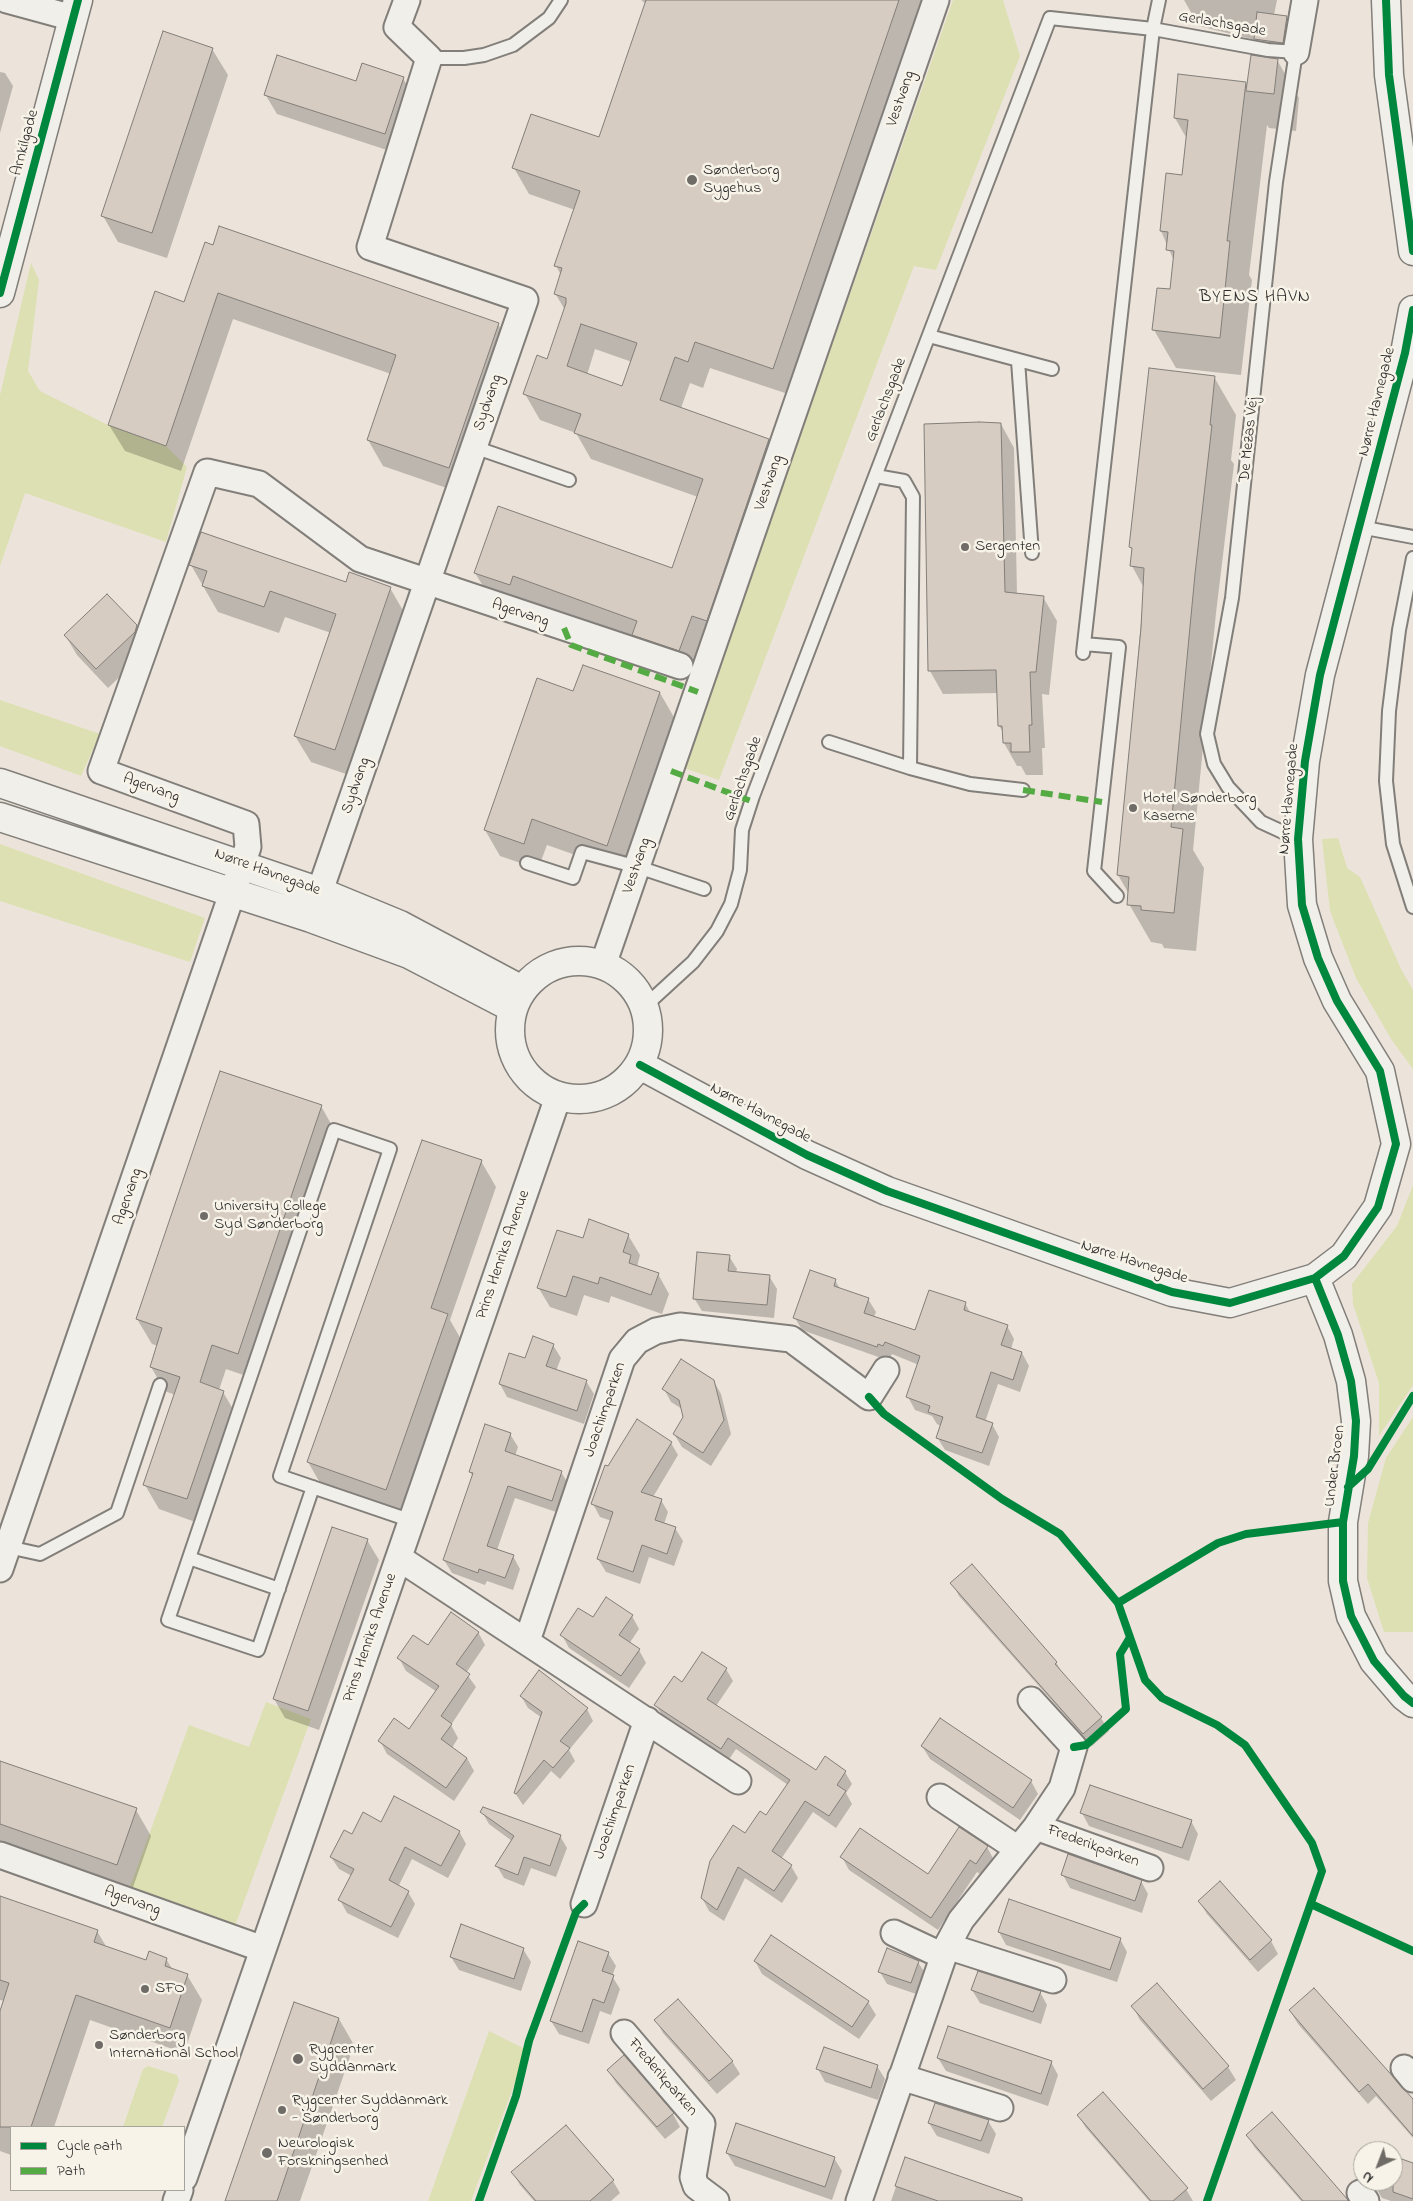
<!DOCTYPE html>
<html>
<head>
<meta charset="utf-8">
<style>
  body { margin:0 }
  #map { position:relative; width:1413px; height:2201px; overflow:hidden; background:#ece4da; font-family:"Indie Flower",sans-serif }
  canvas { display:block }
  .legend { position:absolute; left:10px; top:2126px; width:175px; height:65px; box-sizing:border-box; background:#f7f3e8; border:1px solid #a5a39c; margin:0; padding:6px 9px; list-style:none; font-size:15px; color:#2b2b2b }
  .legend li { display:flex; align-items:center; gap:10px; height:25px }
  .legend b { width:25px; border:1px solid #a5a39c }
  .north { position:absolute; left:1353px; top:2141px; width:50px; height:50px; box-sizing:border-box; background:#f7f3e8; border:1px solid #a5a39c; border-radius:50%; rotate:223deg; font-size:14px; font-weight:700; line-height:20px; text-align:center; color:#2b2b2b }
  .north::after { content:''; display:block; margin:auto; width:18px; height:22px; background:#6f6c68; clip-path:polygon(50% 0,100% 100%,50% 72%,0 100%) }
</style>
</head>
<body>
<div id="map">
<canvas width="1413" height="2201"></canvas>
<ul class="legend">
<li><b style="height:6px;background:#00873e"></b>Cycle path</li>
<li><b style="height:6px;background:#54ab44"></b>Path</li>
</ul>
<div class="north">N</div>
</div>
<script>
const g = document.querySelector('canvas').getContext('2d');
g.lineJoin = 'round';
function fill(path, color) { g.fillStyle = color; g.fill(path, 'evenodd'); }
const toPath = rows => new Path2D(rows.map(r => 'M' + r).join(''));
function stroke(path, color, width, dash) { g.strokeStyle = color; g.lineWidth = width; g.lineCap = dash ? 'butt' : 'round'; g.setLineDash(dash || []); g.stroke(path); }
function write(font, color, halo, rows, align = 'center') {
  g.font = font + ' "Indie Flower",sans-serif'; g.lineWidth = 5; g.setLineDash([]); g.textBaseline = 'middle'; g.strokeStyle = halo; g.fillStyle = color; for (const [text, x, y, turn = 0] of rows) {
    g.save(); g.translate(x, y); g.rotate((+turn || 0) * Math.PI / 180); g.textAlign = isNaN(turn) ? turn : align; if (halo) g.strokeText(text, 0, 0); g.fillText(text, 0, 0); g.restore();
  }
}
const green = toPath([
  [953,0,1003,0,1020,56,936,270,914,266,719,780,684,768],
  [31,263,39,280,28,371,40,391,108,425,166,446,187,467,166,542,25,493,0,566,0,395],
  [0,700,100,734,81,776,0,746],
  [1338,838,1347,868,1360,877,1401,969,1413,990,1413,1069,1391,1039,1356,978,1330,911,1322,839],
  [0,844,205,918,190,962,0,901],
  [1413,1185,1413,1385,1379,1436,1379,1383,1353,1304,1352,1284,1397,1226],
  [1413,1417,1413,1632,1384,1632,1367,1578,1368,1523,1386,1458],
  [266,1702,311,1719,235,1926,130,1887,189,1725,249,1747],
  [489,2031,527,2050,471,2201,428,2201],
  [148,2066,177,2075,179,2081,162,2127,123,2127,143,2069]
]);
const shadow = toPath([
  [641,0,922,0,788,394,710,368,703,388,690,383,681,408,768,440,784,466,694,676,648,661,637,641,528,602,525,611,491,599,475,573,672,570,698,497,591,459,576,433,540,420,525,394,548,360,565,310,555,293,561,275,556,266,575,210,529,194,514,168,600,138,646,4],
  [595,349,632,362,623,388,587,375],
  [1184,0,1277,0,1274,15,1286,17,1294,30,1290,55,1262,52,1256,40,1199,26],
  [212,49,228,75,167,258,118,242,103,216],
  [1277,60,1299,98,1296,131,1269,128,1267,125,1249,275,1252,280,1241,375,1176,368,1154,330,1171,290,1174,261,1161,231,1183,176,1187,139,1175,118,1246,83,1248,87],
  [0,72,5,73,13,86,0,133],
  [403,78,414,98,396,153,277,114,265,94],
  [206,243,498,324,513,351,464,494,383,466,368,440,391,374,233,319,181,471,125,451,109,425,185,304],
  [1214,377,1236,415,1231,460,1234,464,1216,613,1193,850,1204,868,1196,951,1164,948,1162,944,1151,942,1129,904,1129,894,1118,875,1144,588,1132,566,1133,551,1131,547],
  [1001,424,1014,448,1017,594,1043,597,1057,621,1049,695,1042,694,1045,748,1042,748,1043,775,1026,775,1021,766,1017,766,1004,743,1004,733,999,726,998,693,943,694,930,671],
  [191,565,390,588,405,614,349,775,311,762,295,736,331,633,285,617,279,633,218,612],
  [136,626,148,646,146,652,108,688,77,655,65,635],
  [583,666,660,693,675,719,621,871,547,845,538,869,500,856,485,830,574,692],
  [321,1106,335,1131,252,1378,226,1369,219,1390,223,1392,237,1416,201,1524,159,1509,145,1485,175,1395,165,1391,151,1367,158,1346,152,1344,137,1319],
  [481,1161,496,1187,450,1320,462,1341,401,1515,323,1488,308,1462,369,1288,372,1289],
  [628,1235,640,1255,637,1267,658,1274,669,1294,662,1314,611,1296,609,1303,584,1295,577,1316,550,1307,538,1287],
  [729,1256,737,1269,736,1273,769,1276,777,1289,774,1318,702,1311,694,1298],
  [835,1280,840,1289,868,1299,876,1312,874,1317,916,1332,965,1303,971,1314,1007,1326,1014,1339,1011,1349,1022,1353,1029,1366,1020,1392,998,1384,985,1422,992,1424,999,1437,989,1466,945,1450,937,1437,941,1426,937,1424,932,1416,915,1410,908,1397,919,1365,892,1354,890,1358,885,1356,884,1359,802,1330,795,1318],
  [553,1345,561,1358,556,1371,586,1381,594,1394,584,1424,507,1397,500,1384,526,1360],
  [713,1380,721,1394,731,1434,711,1466,682,1447,674,1434,684,1418,682,1409,671,1402,664,1389],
  [510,1434,518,1447,515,1456,561,1472,569,1485,559,1513,515,1498,497,1550,513,1556,520,1569,513,1590,487,1581,485,1585,452,1573,444,1560,473,1477,470,1472],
  [671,1443,678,1455,653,1497,661,1500,668,1512,664,1524,675,1528,683,1541,674,1566,649,1557,640,1584,606,1572,598,1559,612,1521,600,1517,593,1504,608,1467],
  [367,1540,379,1560,319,1730,285,1718,274,1699],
  [952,1583,1056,1662,1064,1676,1101,1718,1109,1731,1092,1746,959,1596],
  [632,1616,639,1629,629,1644,639,1650,646,1663,629,1688,569,1648,562,1635,593,1619],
  [478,1632,485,1645,466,1673,476,1687,451,1725,458,1738,452,1748,467,1758,474,1771,454,1801,387,1754,380,1741,410,1730,437,1692,406,1671,399,1658],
  [726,1669,733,1681,716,1706,816,1771,845,1772,852,1784,846,1793,852,1804,836,1828,813,1812,781,1859,791,1866,798,1878,782,1903,745,1878,724,1921,709,1911,702,1898,745,1835,766,1817,788,1785,736,1749,728,1761,663,1717,656,1705,682,1684],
  [521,1696,587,1709,593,1721,569,1750,575,1761,560,1779,551,1771,523,1805,515,1793,542,1718,528,1708],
  [922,1746,1031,1781,1038,1794,1020,1820,930,1759],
  [0,1762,136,1810,151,1836,132,1890,0,1844],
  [482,1812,560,1836,567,1848,556,1877,531,1868,524,1886,504,1878,497,1866,512,1841,489,1824],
  [1082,1813,1191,1821,1198,1834,1189,1861,1089,1826],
  [381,1823,459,1831,466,1844,448,1878,412,1859,398,1887,408,1892,415,1904,398,1938,347,1913,340,1900,352,1876,339,1869,331,1857,352,1835],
  [987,1847,994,1860,983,1876,977,1872,938,1930,849,1870,842,1857,928,1875],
  [1063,1875,1141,1881,1148,1894,1142,1913,1070,1888],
  [1220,1883,1271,1941,1278,1954,1258,1972,1207,1914,1199,1901],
  [0,1898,97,1931,107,1948,147,1962,166,1959,173,1970,187,1975,202,2000,184,2053,90,2020,54,2127,11,2127,11,2155,0,2151,0,2015,5,2001,0,2000],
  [999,1932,1120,1939,1127,1952,1117,1982,1006,1945],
  [523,1949,531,1962,521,1991,459,1970,451,1957],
  [608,1953,616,1966,612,1976,620,1989,611,2015,600,2011,589,2044,559,2034,551,2021],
  [755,1961,868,2002,876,2015,859,2039,762,1974],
  [918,1962,926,1975,919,1995,887,1984,880,1972],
  [972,1990,1040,1992,1047,2005,1041,2024,980,2003],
  [1133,2007,1228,2067,1236,2080,1211,2101,1140,2020],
  [1290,2011,1413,2102,1413,2138,1376,2096,1368,2104,1298,2024],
  [339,2019,354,2045,300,2201,227,2201],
  [656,2020,732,2061,740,2074,717,2094,663,2033],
  [938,2058,1051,2062,1058,2075,1048,2106,946,2071],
  [877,2066,885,2079,878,2100,825,2082,818,2069],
  [608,2070,673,2114,680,2127,665,2139,616,2083],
  [1078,2115,1186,2189,1193,2201,1149,2201,1086,2128],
  [988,2121,996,2134,989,2154,937,2136,929,2123],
  [566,2127,613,2181,620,2193,611,2201,534,2201,520,2185,513,2173],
  [1247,2135,1342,2201,1301,2201,1255,2148],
  [727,2153,834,2158,842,2171,832,2200,735,2166],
  [1393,2158,1413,2165,1413,2201,1391,2201,1382,2198,1374,2185,1376,2181,1393,2181],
  [906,2159,1022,2201,891,2201]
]);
const building = toPath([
  [646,0,899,0,773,369,695,342,688,362,675,357,660,400,769,439,707,621,692,616,679,651,632,635,637,621,513,576,510,585,474,573,498,506,672,568,703,479,574,433,581,414,523,394,537,355,547,359,566,303,566,298,554,294,562,268,554,266,580,191,512,168,531,114,599,137,646,0],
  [581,324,637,343,622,386,567,366,581,324],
  [1257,12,1287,16,1283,43,1254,39,1257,12],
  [163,31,213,48,152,233,101,216,163,31],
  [277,55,356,81,362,63,404,77,385,134,264,95,277,55],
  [1251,55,1278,59,1274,94,1246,91,1251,55],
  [1178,74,1246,82,1227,241,1230,241,1220,338,1152,330,1157,288,1170,289,1174,251,1166,250,1168,232,1160,231,1166,173,1182,175,1188,120,1174,118,1178,74],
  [219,226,499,323,449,468,367,440,396,355,218,293,166,446,108,425,155,291,184,302,205,242,213,245,219,226],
  [1149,368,1215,376,1210,425,1212,425,1195,574,1171,827,1183,829,1174,913,1141,910,1141,906,1127,905,1129,877,1117,875,1141,628,1144,568,1130,566,1132,548,1129,547,1149,368],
  [979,422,1001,423,1005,592,1044,596,1036,672,1030,672,1032,725,1029,725,1030,752,1011,752,1011,743,1003,743,1002,726,998,726,996,670,928,671,924,424,979,422],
  [201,532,346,582,349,572,391,587,335,750,294,736,336,614,270,591,264,607,202,586,207,571,189,565,201,532],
  [107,594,137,625,135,632,96,669,64,635,107,594],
  [583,665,660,692,607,846,532,819,524,844,484,830,537,678,573,691,583,665],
  [220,1071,322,1105,238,1354,212,1345,200,1382,224,1391,187,1499,143,1485,180,1377,150,1367,162,1328,136,1319,220,1071],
  [422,1140,482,1160,431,1308,448,1314,386,1490,307,1462,422,1140],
  [589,1219,629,1234,623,1252,631,1255,629,1263,659,1273,651,1295,600,1277,598,1284,573,1276,566,1297,537,1288,557,1230,583,1238,589,1219],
  [697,1252,730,1255,728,1271,770,1275,767,1305,693,1299,697,1252],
  [810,1270,836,1279,834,1286,869,1298,864,1313,915,1330,929,1290,966,1302,964,1310,1008,1325,1001,1345,1022,1352,1013,1380,991,1372,976,1417,993,1423,982,1453,936,1438,943,1417,928,1412,930,1406,906,1397,920,1356,885,1342,883,1346,878,1344,877,1347,793,1318,810,1270],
  [533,1336,554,1344,546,1366,587,1380,577,1411,499,1384,509,1353,525,1358,533,1336],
  [681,1359,714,1380,724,1420,703,1453,673,1434,683,1417,679,1400,662,1389,681,1359],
  [637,1419,672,1442,641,1492,662,1499,655,1520,676,1527,667,1554,642,1545,633,1572,597,1559,613,1512,591,1504,605,1465,608,1466,637,1419],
  [485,1424,511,1433,505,1451,562,1471,552,1501,508,1486,487,1546,514,1555,505,1578,479,1569,478,1573,443,1560,473,1473,469,1472,485,1424],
  [332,1527,368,1539,308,1711,273,1699,332,1527],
  [972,1564,1057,1662,1055,1664,1102,1717,1083,1734,950,1583,972,1564],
  [606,1597,633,1615,619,1635,640,1649,621,1676,560,1635,578,1608,593,1617,606,1597],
  [451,1612,479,1632,456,1664,470,1674,441,1716,452,1724,441,1739,467,1758,446,1788,378,1741,394,1718,409,1729,439,1686,397,1658,413,1635,428,1645,451,1612],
  [702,1652,727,1668,707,1699,816,1770,825,1756,846,1771,837,1785,846,1791,829,1816,805,1801,772,1851,792,1865,774,1891,738,1867,717,1910,701,1898,710,1861,733,1825,745,1833,760,1811,766,1815,790,1780,728,1738,721,1749,654,1705,674,1676,682,1682,702,1652],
  [539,1670,588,1708,560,1741,570,1748,553,1768,544,1760,516,1794,514,1793,542,1712,520,1696,539,1670],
  [940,1718,1032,1780,1013,1808,921,1746,940,1718],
  [0,1761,137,1808,117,1865,0,1824,0,1761],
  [1090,1785,1192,1820,1182,1848,1080,1813,1090,1785],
  [394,1796,460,1831,441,1866,405,1847,389,1880,409,1891,391,1927,338,1900,354,1869,330,1857,344,1830,352,1834,363,1812,381,1822,394,1796],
  [483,1807,561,1835,550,1866,524,1857,518,1875,495,1866,514,1836,480,1812,483,1807],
  [959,1827,988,1846,976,1864,970,1860,931,1918,840,1857,860,1828,928,1874,959,1827],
  [1068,1854,1142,1880,1135,1901,1061,1875,1068,1854],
  [1220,1881,1272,1940,1250,1960,1198,1901,1220,1881],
  [0,1896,98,1930,94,1942,146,1960,149,1951,167,1958,165,1966,188,1974,170,2028,76,1995,31,2127,0,2127,0,2011,9,1983,0,1980,0,1896],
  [1009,1899,1121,1938,1110,1970,998,1932,1009,1899],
  [461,1924,524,1948,514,1979,450,1957,461,1924],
  [771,1935,869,2001,852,2027,754,1961,771,1935],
  [578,1941,609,1952,602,1971,614,1975,604,2003,593,1999,582,2032,550,2021,578,1941],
  [887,1948,919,1961,911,1983,878,1972,887,1948],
  [978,1971,1041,1991,1033,2012,971,1990,978,1971],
  [1157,1983,1229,2066,1203,2089,1131,2006,1157,1983],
  [1314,1988,1413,2099,1413,2136,1368,2084,1359,2092,1289,2010,1314,1988],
  [678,1999,733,2061,709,2081,654,2020,678,1999],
  [294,2002,339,2018,277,2201,225,2201,294,2002],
  [948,2026,1052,2061,1041,2094,937,2058,948,2026],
  [824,2047,878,2065,871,2088,816,2069,824,2047],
  [624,2055,674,2113,657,2127,607,2070,624,2055],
  [1103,2092,1188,2188,1173,2201,1151,2201,1077,2115,1103,2092],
  [935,2103,989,2120,981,2141,928,2123,935,2103],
  [1272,2112,1348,2200,1348,2201,1303,2201,1246,2135,1272,2112],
  [736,2123,835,2157,825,2187,726,2153,736,2123],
  [566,2125,614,2180,590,2201,536,2201,511,2172,566,2125],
  [1393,2156,1413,2163,1413,2199,1393,2192,1393,2156],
  [905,2157,1022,2198,1022,2201,938,2201,895,2186,905,2157]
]);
const lane = toPath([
  [429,58,464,58,484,55,513,45,549,18,561,0],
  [929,336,1052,369],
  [1018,361,1032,553],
  [474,447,569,480],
  [1360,527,1413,537],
  [1413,558,1399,630,1389,711,1386,781,1393,844,1413,907],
  [1084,644,1119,647,1094,871,1117,896],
  [1083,653,1153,29,1159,0],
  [829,742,910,768,913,497,904,481,876,476],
  [910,768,970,784,1023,790],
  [527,863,573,878,582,852,638,867,704,889],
  [645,1006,693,962,717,931,731,904,740,870,742,830,753,796,1050,18,1153,29,1268,50,1296,52,1276,182,1232,598,1207,734,1214,764,1228,787,1261,822,1298,839],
  [313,1487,258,1650,168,1620,334,1130,390,1149,280,1476,412,1521],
  [8,1547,40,1554,117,1513,160,1385],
  [189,1558,279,1589]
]);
const street = toPath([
  [7,0,73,18],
  [1296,52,1305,0],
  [313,911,525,300,370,247,429,58,397,27,407,0],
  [603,965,936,0],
  [399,1558,738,1781],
  [0,1569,248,847,246,824,101,771,207,472,259,484,360,559,680,666],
  [527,1641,622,1359,637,1341,656,1331,680,1326,791,1339,869,1397,886,1370],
  [940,1797,1018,1849],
  [1036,1827,1150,1868],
  [0,1855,263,1949],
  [584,1904,647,1720],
  [894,1933,943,1956],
  [947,1946,1053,1980],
  [624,2033,702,2124,693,2177,696,2186,716,2201],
  [1404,2068,1413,2079],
  [901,2077,1000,2108],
  [184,2178,558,1097],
  [1360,2193,1366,2201],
  [176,2201,180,2190],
  [859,2201,947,1946,961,1920,1036,1827,1062,1788,1074,1747,1031,1700]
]);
const secondary = toPath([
  [1386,0,1389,75,1413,251],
  [0,293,78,0],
  [0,783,320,892,400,925,522,990],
  [0,817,311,918,409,954,513,1008],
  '510 1030a69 69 0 1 1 138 0a69 69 0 1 1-138 0Z',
  [640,1065,807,1155,887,1191,1172,1292,1230,1303,1315,1278,1344,1256,1378,1207,1396,1144,1380,1071,1337,1001,1318,958,1302,905,1298,839,1305,761,1320,675,1405,353,1413,310],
  [1315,1278,1338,1335,1351,1381,1356,1421,1354,1456,1343,1522,1343,1581,1351,1616,1374,1661,1404,1696,1413,1703]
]);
const quiet = toPath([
  [564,628,571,645,698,692],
  [671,771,751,801],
  [1023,790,1102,802]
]);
const cycleway = toPath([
  [1386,0,1389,75,1413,251],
  [0,293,78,0],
  [640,1065,807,1155,887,1191,1172,1292,1230,1303,1315,1278,1344,1256,1378,1207,1396,1144,1380,1071,1337,1001,1318,958,1302,905,1298,839,1305,761,1320,675,1405,353,1413,310],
  [1315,1278,1338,1335,1351,1381,1356,1421,1354,1456,1343,1522,1343,1581,1351,1616,1374,1661,1404,1696,1413,1703],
  [869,1397,884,1414,1002,1499,1060,1534,1118,1603,1145,1680,1162,1698,1217,1725,1245,1745,1312,1843,1322,1871,1207,2201],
  [1348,1487,1368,1469,1413,1396],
  [1118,1603,1218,1543,1246,1534,1343,1522],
  [1074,1747,1086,1745,1126,1709,1120,1654,1129,1639],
  [1311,1904,1413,1951],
  [479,2201,516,2096,529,2041,576,1912,584,1904]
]);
const markers = [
  [692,180,6,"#6f6c68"],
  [965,547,5,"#6f6c68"],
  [1133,808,5,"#6f6c68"],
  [204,1216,5,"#6f6c68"],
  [145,1989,5,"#6f6c68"],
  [99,2045,5,"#6f6c68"],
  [298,2059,6,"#6f6c68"],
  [282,2110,5,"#6f6c68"],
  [267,2153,6,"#6f6c68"]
];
const streetNames = [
  ["Gerlachsgade",1222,25,10],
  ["Vestvang",902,99,-71],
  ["Arnkilgade",26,143,-75],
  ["Gerlachsgade",887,400,-69],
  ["Nørre Havnegade",1378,402,-76],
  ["Sydvang",489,403,-71],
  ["De Mezas Vej",1250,440,-84],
  ["Vestvang",770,483,-71],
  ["Agervang",520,614,18],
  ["Gerlachsgade",744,779,-71],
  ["Sydvang",357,786,-71],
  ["Agervang",151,789,20],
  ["Nørre Havnegade",1290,799,-85],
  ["Vestvang",638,866,-71],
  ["Nørre Havnegade",267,873,20],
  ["Nørre Havnegade",760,1114,28],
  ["Agervang",129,1197,-71],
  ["Prins Henriks Avenue",504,1255,-71],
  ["Nørre Havnegade",1134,1263,18],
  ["Joachimparken",606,1410,-71],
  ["Under Broen",1336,1466,-83],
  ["Prins Henriks Avenue",371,1638,-71],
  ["Joachimparken",616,1812,-71],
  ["Frederikparken",1093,1847,20],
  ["Agervang",132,1902,20],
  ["Frederikparken",662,2078,49]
];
const poiNames = [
  ["Sønderborg",703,171],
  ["Sygehus",703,189],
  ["Sergenten",975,547],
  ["Hotel Sønderborg",1143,799],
  ["Kaserne",1143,817],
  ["University College",214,1207],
  ["Syd Sønderborg",214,1225],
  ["SFO",155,1989],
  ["Sønderborg",109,2036],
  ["International School",109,2054],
  ["Rygcenter",309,2050],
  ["Syddanmark",309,2068],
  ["Rygcenter Syddanmark",292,2101],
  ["- Sønderborg",292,2119],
  ["Neurologisk",278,2144],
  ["Forskningsenhed",278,2162]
];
const neighbourhoodNames = [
  ["BYENS HAVN",1255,298]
];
fill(green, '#dce0b2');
fill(shadow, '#0003');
fill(building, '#d7ccc1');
stroke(building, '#827e7a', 1);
stroke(lane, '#827e7a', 16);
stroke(street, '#827e7a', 29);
stroke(secondary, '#827e7a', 31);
stroke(lane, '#f1efea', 12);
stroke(street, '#f1efea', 25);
stroke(secondary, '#f1efea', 28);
stroke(quiet, '#54ab44', 6, [12, 6]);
stroke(cycleway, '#00873e', 8);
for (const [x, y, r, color] of markers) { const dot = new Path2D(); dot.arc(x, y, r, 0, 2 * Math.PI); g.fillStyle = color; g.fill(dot); stroke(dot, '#f7f3e8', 2); }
write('16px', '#2b2b2b', '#f7f3e8', streetNames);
write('16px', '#2b2b2b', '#f7f3e8', poiNames, 'left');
g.letterSpacing = '1px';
write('18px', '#2b2b2b', '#f7f3e8', neighbourhoodNames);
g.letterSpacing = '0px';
</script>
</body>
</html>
